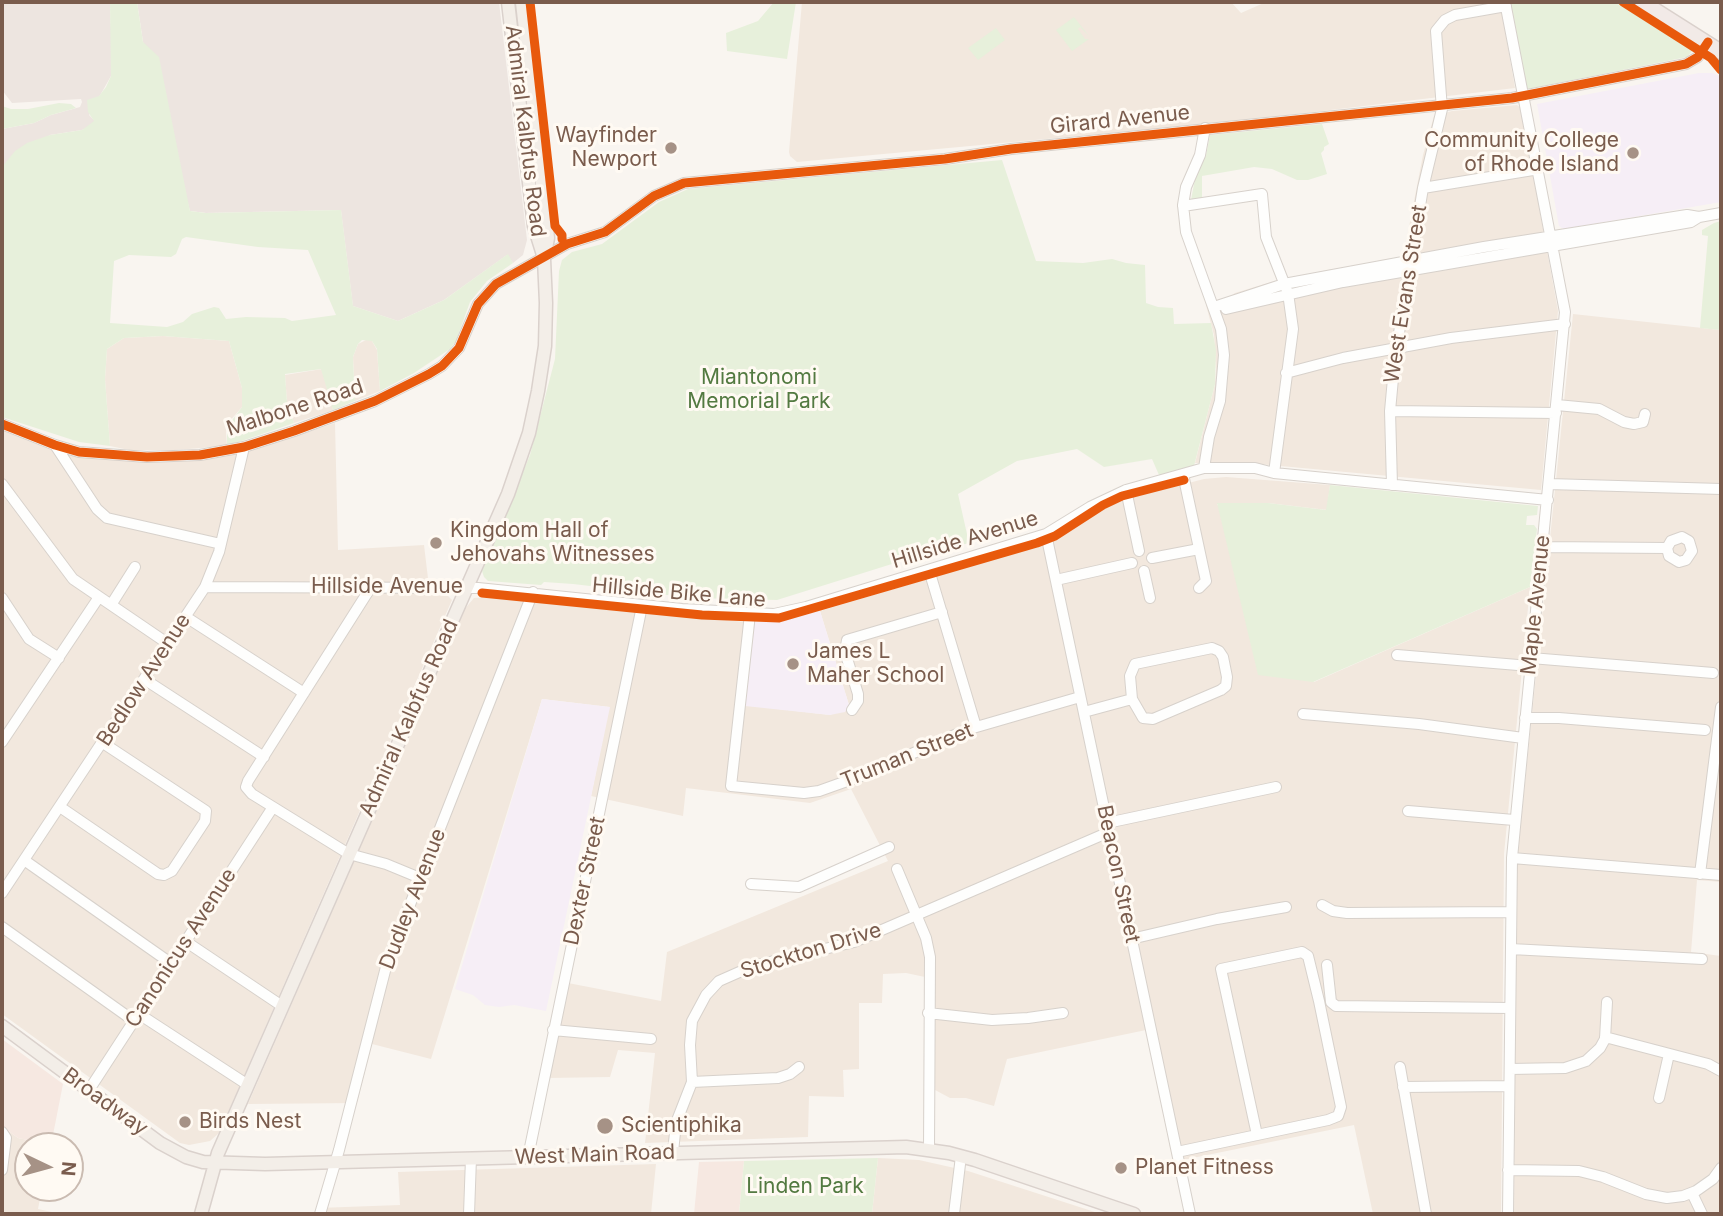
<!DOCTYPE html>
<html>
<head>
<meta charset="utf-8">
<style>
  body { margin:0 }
  #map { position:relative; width:1723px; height:1216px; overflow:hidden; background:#f9f5f0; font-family:Inter,sans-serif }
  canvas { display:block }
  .frame { position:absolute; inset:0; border:4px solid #7a5c4d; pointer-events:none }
  .north { position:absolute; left:14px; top:1132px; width:70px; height:70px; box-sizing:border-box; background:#fffaf3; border:2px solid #cabbb1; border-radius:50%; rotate:95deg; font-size:19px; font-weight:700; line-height:28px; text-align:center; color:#7a5c4d }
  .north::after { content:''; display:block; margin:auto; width:24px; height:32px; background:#a69286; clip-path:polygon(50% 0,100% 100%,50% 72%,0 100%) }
</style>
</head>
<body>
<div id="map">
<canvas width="1723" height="1216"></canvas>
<div class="frame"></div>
<div class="north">N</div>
</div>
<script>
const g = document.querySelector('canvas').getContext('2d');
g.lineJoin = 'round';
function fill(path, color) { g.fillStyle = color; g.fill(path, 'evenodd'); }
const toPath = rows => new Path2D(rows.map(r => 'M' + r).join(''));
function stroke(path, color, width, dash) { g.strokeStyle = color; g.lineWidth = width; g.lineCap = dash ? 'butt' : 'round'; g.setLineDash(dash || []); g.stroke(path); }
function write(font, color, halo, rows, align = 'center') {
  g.font = font + ' Inter,sans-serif'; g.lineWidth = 6; g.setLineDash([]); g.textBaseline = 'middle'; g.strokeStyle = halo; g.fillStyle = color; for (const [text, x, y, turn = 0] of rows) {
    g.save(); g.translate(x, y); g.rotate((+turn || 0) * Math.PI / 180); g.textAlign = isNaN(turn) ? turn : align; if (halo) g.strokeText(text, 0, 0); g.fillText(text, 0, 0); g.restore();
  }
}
const residential = toPath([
  [802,2,1231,2,1241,13,1266,2,1500,2,1515,88,1230,122,797,162,790,156,789,152],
  [1517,105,1521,108,1558,311,1541,490,1248,463,1195,463,1215,384,1216,369,1214,335,1206,305,1228,298,1235,293,1271,282,1327,270,1403,258,1423,155,1434,116,1452,111],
  [1573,314,1721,330,1721,882,1697,880,1691,952,1721,956,1721,1214,1514,1214,1516,870],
  [163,336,229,341,242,388,242,407,229,422,226,433,227,446,175,450,129,450,110,446,105,379,107,349,124,338],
  [368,339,372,341,377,350,380,391,355,401,353,357,358,344],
  [322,369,333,410,294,423,287,403,285,375],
  [335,423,338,550,424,545,430,595,448,596,452,600,219,1133,210,1141,189,1145,180,1143,2,1014,2,430,66,455,140,462,210,459,271,444],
  [1226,477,1330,485,1327,510,1268,503,1217,504,1314,682,1530,587,1504,854,1501,1214,1373,1214,1354,1125,1173,1162,1146,1030,1007,1059,994,1106,966,1098,950,1098,924,1084,925,977,906,973,883,974,882,1003,859,1003,859,1069,843,1070,844,1097,809,1096,808,1137,645,1143,655,1053,618,1050,610,1077,548,1078,568,983,661,1001,667,952,888,861,851,789,810,803,686,788,683,816,591,796,609,707,542,699,431,1059,372,1044,357,1103,248,1104,463,611,474,598,490,597,541,600,745,622,736,704,830,715,849,705,820,611,1035,547,1057,537,1118,501,1204,479],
  [2,1126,18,1138,51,1145,28,1146,28,1188,42,1188,38,1209,61,1214,2,1214],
  [878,1158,919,1160,968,1171,1101,1214,872,1214],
  [656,1164,651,1214,316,1214,318,1208,400,1205,398,1172]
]);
const commercial = toPath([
  [2,1039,63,1084,51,1145,18,1138,2,1126],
  [744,1161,739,1214,694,1214,699,1162]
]);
const industrial = toPath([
  [2,2,110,2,112,55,111,76,89,115,95,121,89,127,82,130,50,135,2,167,2,129,34,123,51,115,80,107,82,102,81,99,12,103,2,90],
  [137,2,499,2,527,240,523,255,513,263,507,255,444,300,398,321,353,306,341,210,206,213,190,211,143,42]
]);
const education = toPath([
  [1699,73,1713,73,1721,77,1721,202,1564,229,1559,226,1537,104],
  [820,611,849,705,845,712,830,715,745,706,754,622,774,622],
  [542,699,610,707,546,1011,514,1005,499,1007,485,1005,473,995,455,989]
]);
const green = toPath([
  [110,2,137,2,143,42,159,57,190,211,206,213,341,210,353,306,398,321,444,300,508,254,513,263,487,281,470,302,456,341,450,349,414,373,380,391,377,349,372,341,362,340,358,344,353,357,355,401,333,410,321,369,285,374,287,402,294,423,227,446,227,427,242,407,242,388,229,341,163,336,124,338,107,349,105,379,110,446,79,442,2,417,2,167,15,151,27,143,50,135,82,130,94,121,88,112,87,100,99,96,106,87,111,76],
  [186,237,258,247,308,250,336,315,292,321,285,318,246,317,226,319,219,308,214,307,192,314,183,322,167,327,110,323,114,261,129,255,171,257,176,254,182,239],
  [774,2,796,2,787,59,727,51,726,33,758,21],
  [1509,2,1618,2,1694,49,1687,57,1528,89,1526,88],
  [1074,17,1089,36,1080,27,1078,29,1085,39,1089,39,1072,51,1056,30],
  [996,28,1005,40,978,60,968,48],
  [59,103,71,104,76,108,51,115,34,123,2,129,2,106,11,109,28,109],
  [1322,124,1329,144,1324,147,1324,150,1321,153,1327,174,1308,180,1297,180,1272,169,1254,167,1202,176,1202,199,1191,200,1195,179,1206,155,1210,135],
  [1002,160,1036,261,1083,263,1112,259,1126,263,1145,265,1146,303,1158,307,1173,308,1174,324,1211,323,1216,350,1215,384,1194,466,1159,475,1152,459,1104,467,1077,449,1017,461,958,494,969,543,911,558,777,600,693,598,573,584,544,582,541,585,488,581,484,577,482,571,530,455,555,359,559,271,562,260,572,252,602,244,659,202,688,189],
  [1721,221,1721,330,1700,328,1708,236,1702,235,1702,230,1714,223],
  [1330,485,1538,506,1537,515,1527,516,1526,525,1534,525,1537,529,1530,587,1313,682,1258,675,1217,503,1268,503,1326,510],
  [878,1158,872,1214,739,1214,744,1161]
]);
const minor = toPath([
  [1505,2,1565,312,1512,858,1508,1214],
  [1423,188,1539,169],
  [1183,206,1262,194,1266,237,1288,293,1293,329,1274,473],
  [1214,307,1284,284,1484,247,1687,215,1699,217,1721,213],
  [1226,309,1343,282,1691,222,1699,217],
  [1286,373,1343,358,1451,338,1565,324],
  [1557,405,1599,409,1624,422,1634,424,1643,422,1645,414],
  [1390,411,1556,413],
  [2,424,55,445,79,452,147,457,200,455,244,447,294,431,375,401,429,374,442,366,459,348,478,304,496,284,567,244,605,232,654,196,684,183,945,159,1011,149,1512,98,1686,64,1698,57,1708,42],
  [55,445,97,509,107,518,221,544],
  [1204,468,1209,437,1220,401,1224,355,1221,329,1186,232,1183,205,1186,187,1200,155,1205,128],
  [1183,474,1206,581,1199,588],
  [2,484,73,579,167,643],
  [1549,484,1721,489],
  [1392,485,1390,411,1395,357,1423,188,1442,109,1436,31,1445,20,1455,15,1506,6],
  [1126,490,1139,551],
  [1046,534,1190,1214],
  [1542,547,1667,548,1671,541,1682,537,1689,541,1692,551,1686,560,1679,562,1669,556,1667,548],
  [1152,558,1199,549],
  [929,570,976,727],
  [1144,571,1150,598],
  [1056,580,1132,563],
  [205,587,478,588,682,609,774,614,806,607,1046,534,1090,507,1126,490,1204,468,1255,468,1274,473,1548,500],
  [371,587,248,781,246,787,252,794,349,854,386,864,420,878],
  [2,598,29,639,59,658],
  [111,605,135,567],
  [750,614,731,786,804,793,819,791,861,776,966,730,1080,697],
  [186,617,304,693],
  [1212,648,1219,651,1223,657,1227,677,1226,686,1221,690,1153,719,1143,718,1132,699,1130,676,1135,664,1212,648],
  [1397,655,1530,666],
  [1531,658,1713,673],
  [144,679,264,757],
  [852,710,858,701,858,694,845,652,847,640,942,612],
  [1084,712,1132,699],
  [1303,714,1419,724,1523,738],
  [1525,718,1559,718,1705,730],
  [2,742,99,597],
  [60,807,158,874,164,875,172,871,205,821,206,811,103,743],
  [1408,811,1514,820],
  [1107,823,1276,787],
  [1512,858,1721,875],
  [24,860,172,964],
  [897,869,926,938,930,957,929,1150],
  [1700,874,1721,707],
  [751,884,799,887,889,847],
  [2,893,205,587,219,552,244,447],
  [1322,905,1333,911,1347,913,1511,912],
  [2,927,134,1021],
  [1131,939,1217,919,1286,907],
  [185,941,282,1006],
  [1511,949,1702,959],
  [1327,965,1331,1002,1336,1006,1510,1008],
  [928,1013,992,1020,1028,1018,1063,1013],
  [139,1014,248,1085],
  [553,1030,651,1039],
  [1605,1037,1708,1064,1721,1071],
  [1400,1067,1426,1214],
  [1510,1069,1565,1068,1586,1061,1600,1048,1605,1039,1607,1002],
  [692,1082,778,1078,790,1074,799,1067],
  [1403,1087,1509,1086],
  [89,1090,273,807],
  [1659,1098,1669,1054],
  [2,1132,6,1138,2,1170],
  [673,1152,676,1123,692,1082,690,1045,692,1021,706,995,719,981,753,966,854,942,1109,832],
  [1177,1152,1257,1135,1328,1120,1338,1116,1341,1107,1319,1001,1308,956,1302,952,1221,969,1257,1135],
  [528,1157,642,606],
  [1508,1170,1579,1171,1603,1177,1646,1194,1667,1198,1683,1196,1696,1191,1713,1179,1721,1168],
  [1692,1193,1702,1214],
  [320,1214,339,1150,387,963,533,592],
  [469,1214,471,1158],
  [954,1214,961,1156]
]);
const major = toPath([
  [508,2,534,226,544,258],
  [2,1026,160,1143,186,1157,203,1162,265,1164,906,1147,949,1153,975,1160,1134,1214],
  [201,1214,218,1153,508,494,529,433,538,391,545,346,546,303,544,259,548,238,522,2]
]);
const highway = toPath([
  [1642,2,1721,52]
]);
const cycleway = toPath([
  [530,2,555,226,562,235,562,239],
  [1623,2,1711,58,1721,70],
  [2,424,55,445,79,452,147,457,200,455,244,447,294,431,375,401,429,374,442,366,459,348,478,304,496,284,567,244,605,232,654,196,684,183,945,159,1011,149,1512,98,1686,64,1698,57,1708,42],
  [482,593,702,615,779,618,1037,543,1055,536,1103,505,1122,496,1184,480]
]);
const markers = [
  [671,148,7,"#a69286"],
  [1633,153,7,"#a69286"],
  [436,543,7,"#a69286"],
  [793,664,7,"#a69286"],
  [185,1122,7,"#a69286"],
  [605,1126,9,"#a69286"],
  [1121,1168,7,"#a69286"]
];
const streetNames = [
  ["Girard Avenue",1120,120,-6],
  ["Admiral Kalbfus Road",525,131,83],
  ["West Evans Street",1406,294,-81],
  ["Malbone Road",295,408,-18],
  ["Hillside Avenue",965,540,-17],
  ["Hillside Avenue",387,587],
  ["Hillside Bike Lane",679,593,5],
  ["Maple Avenue",1536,605,-84],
  ["Bedlow Avenue",144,680,-57],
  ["Admiral Kalbfus Road",409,718,-66],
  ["Truman Street",907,756,-22],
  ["Beacon Street",1118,874,78],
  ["Dexter Street",585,881,-78],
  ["Dudley Avenue",413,899,-69],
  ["Canonicus Avenue",181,948,-57],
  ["Stockton Drive",811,951,-17],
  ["Broadway",105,1102,36],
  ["West Main Road",595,1155,-2]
];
const poiNames = [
  ["Wayfinder",657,136,"right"],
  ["Newport",657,160,"right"],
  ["Community College",1619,141,"right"],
  ["of Rhode Island",1619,165,"right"],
  ["Kingdom Hall of",450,531],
  ["Jehovahs Witnesses",450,555],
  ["James L",807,652],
  ["Maher School",807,676],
  ["Birds Nest",199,1122],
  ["Scientiphika",621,1126],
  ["Planet Fitness",1135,1168]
];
const parkNames = [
  ["Miantonomi",759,378],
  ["Memorial Park",759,402],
  ["Linden Park",805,1187]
];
fill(residential, '#f2e8de');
fill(commercial, '#f6e8e1');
fill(industrial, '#ede5e0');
fill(education, '#f6eef6');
fill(green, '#e7f0db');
stroke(minor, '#d7d1cb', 12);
stroke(major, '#dad1cc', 15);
stroke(highway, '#dad1cc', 17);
stroke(minor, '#fefefd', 10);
stroke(major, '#f3eee8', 12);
stroke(highway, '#f2eae7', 14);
stroke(cycleway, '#e8590c', 9);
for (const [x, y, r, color] of markers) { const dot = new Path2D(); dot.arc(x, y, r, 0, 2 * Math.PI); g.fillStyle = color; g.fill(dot); stroke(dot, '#fffaf3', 2.5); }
write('21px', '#7a5c4d', '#fffaf3', streetNames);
write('21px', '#7a5c4d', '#fffaf3', poiNames, 'left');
write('21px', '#537a41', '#fffaf3', parkNames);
</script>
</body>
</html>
